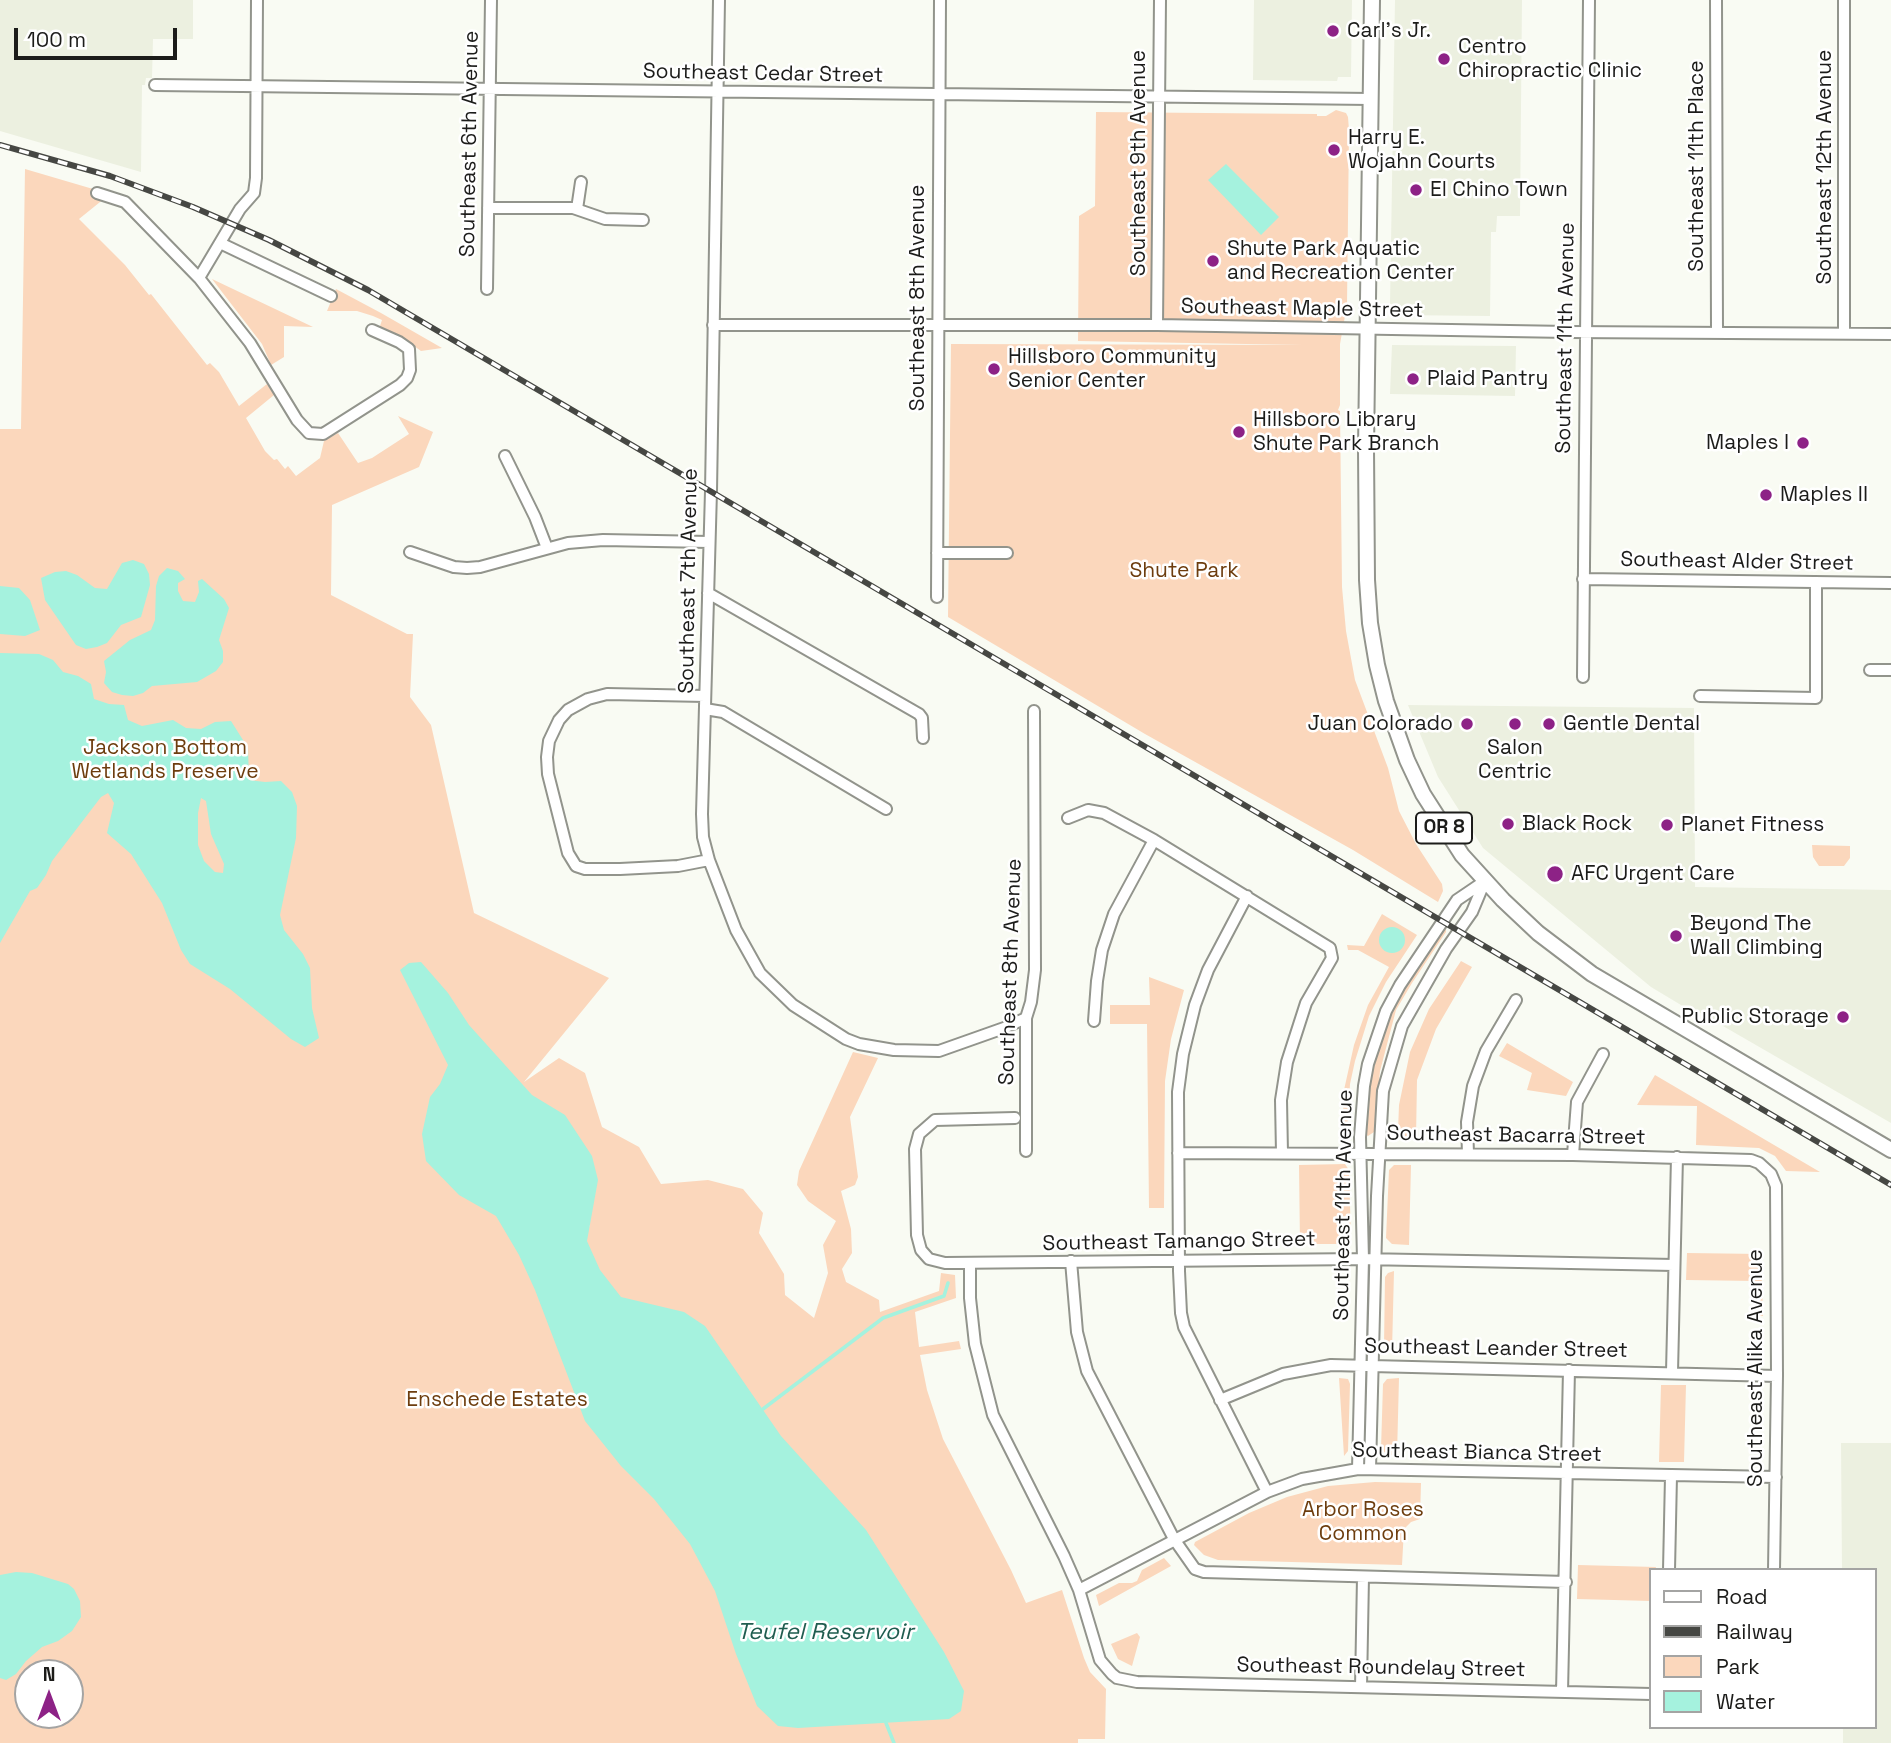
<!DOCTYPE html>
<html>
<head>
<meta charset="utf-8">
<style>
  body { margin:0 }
  #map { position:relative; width:1891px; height:1743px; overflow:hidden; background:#f9fbf3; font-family:"Space Grotesk",sans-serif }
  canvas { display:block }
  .legend { position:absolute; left:1649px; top:1568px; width:228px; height:161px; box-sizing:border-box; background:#fff; border:2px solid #a4a4a3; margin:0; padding:9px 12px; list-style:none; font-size:21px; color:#1c1c1a }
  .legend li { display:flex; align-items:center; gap:14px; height:35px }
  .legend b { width:35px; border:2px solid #a4a4a3 }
  .north { position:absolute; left:14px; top:1659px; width:70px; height:70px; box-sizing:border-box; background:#fff; border:2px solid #a4a4a3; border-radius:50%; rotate:0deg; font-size:19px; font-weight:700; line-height:28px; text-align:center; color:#1c1c1a }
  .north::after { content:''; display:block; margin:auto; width:24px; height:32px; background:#8d2286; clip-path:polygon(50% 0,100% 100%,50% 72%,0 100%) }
  .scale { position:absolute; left:14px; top:28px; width:163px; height:32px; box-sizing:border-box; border:4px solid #1c1c1a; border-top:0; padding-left:9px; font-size:21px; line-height:24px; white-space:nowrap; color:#1c1c1a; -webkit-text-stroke:5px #fff; paint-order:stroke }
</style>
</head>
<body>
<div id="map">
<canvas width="1891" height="1743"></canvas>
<ul class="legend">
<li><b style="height:9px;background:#fff"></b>Road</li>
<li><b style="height:9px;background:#464743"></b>Railway</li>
<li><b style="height:19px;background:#fbd7bc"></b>Park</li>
<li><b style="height:19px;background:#a5f2de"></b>Water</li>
</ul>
<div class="north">N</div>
<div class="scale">100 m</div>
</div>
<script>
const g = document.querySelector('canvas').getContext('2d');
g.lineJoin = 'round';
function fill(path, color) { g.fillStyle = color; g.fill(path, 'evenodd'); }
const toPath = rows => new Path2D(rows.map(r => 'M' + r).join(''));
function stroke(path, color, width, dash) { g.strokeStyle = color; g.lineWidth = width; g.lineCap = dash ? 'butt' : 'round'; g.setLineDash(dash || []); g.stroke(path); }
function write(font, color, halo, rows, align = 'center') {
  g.font = font + ' "Space Grotesk",sans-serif'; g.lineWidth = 5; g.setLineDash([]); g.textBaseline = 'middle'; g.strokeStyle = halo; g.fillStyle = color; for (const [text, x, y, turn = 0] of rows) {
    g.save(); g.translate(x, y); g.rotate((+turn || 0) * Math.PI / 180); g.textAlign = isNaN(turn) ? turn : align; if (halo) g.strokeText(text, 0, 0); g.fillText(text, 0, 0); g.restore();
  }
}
const built = toPath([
  [0,0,193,0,193,39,153,39,152,78,146,78,145,85,142,85,141,172,0,131],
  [1254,0,1352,0,1351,77,1338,77,1337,81,1253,80],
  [1395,0,1522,0,1520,216,1497,216,1496,232,1491,232,1490,316,1396,315,1390,304],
  [1392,345,1516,346,1515,396,1390,394],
  [1408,705,1694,708,1695,887,1891,890,1891,1123,1697,1011,1696,1014,1651,987,1483,848,1438,777],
  [1841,1443,1891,1443,1891,1743,1843,1743,1843,1727,1875,1727,1875,1570,1842,1570]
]);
const green = toPath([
  [1336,110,1346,113,1348,117,1349,130,1347,305,1340,344,1340,405,1338,410,1340,411,1342,587,1346,631,1355,680,1388,768,1399,811,1416,844,1442,884,1443,891,1438,902,1353,850,1145,734,948,617,951,344,1303,345,1078,341,1079,216,1095,206,1096,112,1317,114,1317,116,1326,116],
  [25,169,110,194,79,219,125,265,149,295,151,294,207,365,210,363,219,372,239,406,267,384,274,395,246,418,265,451,274,460,277,459,285,469,288,466,296,476,320,458,324,441,338,433,358,463,372,458,409,434,398,416,433,432,419,467,332,505,331,595,407,634,413,634,410,697,431,725,474,913,609,978,524,1082,559,1058,585,1073,602,1127,639,1147,661,1184,708,1180,743,1189,763,1213,759,1233,784,1274,785,1295,814,1318,828,1273,823,1245,836,1221,808,1201,797,1185,799,1171,853,1052,878,1058,850,1117,858,1177,855,1185,841,1191,851,1229,852,1253,842,1269,846,1282,879,1300,880,1312,939,1291,941,1273,955,1275,956,1298,915,1312,919,1347,959,1341,961,1349,920,1355,927,1390,943,1439,1011,1570,1026,1603,1062,1590,1084,1658,1090,1672,1106,1689,1105,1739,1078,1739,1078,1743,0,1743,0,429,21,429],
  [521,1084,532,1096,592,1207,589,1228],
  [28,1673,70,1673,70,1715,28,1715],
  [212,279,313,327,284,326,284,357,271,365,262,344],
  [336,289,381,313,442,348,421,351,407,341,382,329,380,326,382,320,373,316,357,311,327,311],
  [1812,845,1850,846,1850,858,1844,866,1819,866,1813,857],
  [1382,914,1417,935,1386,982,1369,1016,1355,1061,1350,1084,1347,1132,1342,1137,1344,1090,1354,1045,1368,1005,1389,967,1358,950,1348,950,1347,945,1364,946],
  [1443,928,1446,929,1446,932,1412,983,1396,1010,1380,1071,1374,1132,1368,1136,1364,1133,1370,1076,1392,1005],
  [1461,961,1472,967,1436,1029,1417,1080,1416,1138,1402,1137,1398,1131,1399,1105,1410,1052,1429,1009],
  [1149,977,1184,990,1171,1039,1165,1081,1164,1208,1149,1208,1147,1024,1110,1024,1110,1005,1150,1005],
  [1507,1043,1573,1082,1566,1096,1527,1090,1532,1073,1499,1056],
  [1655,1075,1820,1172,1786,1171,1775,1156,1759,1148,1696,1145,1697,1106,1637,1105],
  [1345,1164,1349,1170,1351,1240,1345,1244,1300,1244,1299,1165],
  [1394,1165,1411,1165,1409,1245,1392,1244,1386,1238,1389,1170],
  [1687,1253,1761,1254,1763,1316,1756,1316,1756,1281,1686,1280],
  [1394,1271,1392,1351,1390,1351,1384,1346,1385,1277,1388,1273],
  [1339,1378,1348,1379,1350,1384,1348,1451,1344,1456],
  [1399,1378,1397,1455,1388,1455,1381,1449,1383,1384,1387,1379],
  [1661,1385,1686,1385,1684,1462,1659,1462],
  [1375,1482,1421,1483,1420,1519,1411,1522,1404,1529,1402,1565,1218,1560,1204,1555,1194,1545,1195,1542,1249,1513,1287,1497,1328,1486],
  [1164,1558,1171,1566,1099,1606,1096,1595,1119,1583,1132,1583,1137,1581,1142,1570],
  [1578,1565,1656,1567,1655,1570,1651,1570,1651,1601,1577,1599],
  [1137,1633,1140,1637,1132,1666,1118,1659,1111,1644]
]);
const water = toPath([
  [1226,164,1279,217,1261,235,1208,180],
  [133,560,144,564,149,574,150,585,141,617,121,625,107,643,97,647,86,649,76,645,45,600,41,578,55,572,66,571,77,575,95,588,107,589,122,563],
  [167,568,178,571,185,579,178,583,178,591,183,601,195,602,199,592,198,581,202,579,224,599,229,608,219,640,223,651,223,662,216,671,197,682,152,686,143,693,133,696,122,695,112,692,104,683,106,672,104,661,130,640,151,630,155,620,156,586,159,576],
  [0,586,19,588,30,600,40,630,25,636,0,634],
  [0,653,39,654,53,660,63,672,78,676,91,684,94,699,109,704,124,705,128,720,142,726,173,720,186,728,201,729,215,722,231,721,248,748,249,780,265,782,281,781,292,792,297,806,296,838,280,915,284,930,303,954,310,968,312,1008,319,1038,305,1047,291,1039,230,989,190,964,181,950,162,903,131,854,107,833,114,803,108,793,101,797,52,861,46,875,37,888,30,891,0,943],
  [201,798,206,801,211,834,224,864,223,873,215,872,204,861,198,845,198,813],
  '1379 940a13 13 0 1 1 26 0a13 13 0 1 1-26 0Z',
  [421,962,448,993,469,1025,532,1095,565,1115,592,1156,598,1180,587,1241,600,1270,621,1297,684,1312,705,1326,781,1436,866,1530,944,1652,964,1691,961,1711,949,1719,798,1728,778,1726,757,1706,736,1654,715,1591,690,1544,654,1499,621,1466,585,1421,535,1290,519,1255,496,1216,459,1195,426,1161,422,1134,430,1097,440,1084,448,1065,400,970,409,963],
  [16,1572,32,1573,68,1584,74,1589,80,1601,81,1617,72,1631,58,1641,42,1647,26,1661,16,1674,6,1680,0,1678,0,1575]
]);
const stream = toPath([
  [763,1409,883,1318,944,1296,948,1283],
  [886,1723,894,1743]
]);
const minor = toPath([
  [719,0,711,491,702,814,703,837,709,860,736,930,760,973,793,1005,846,1039,859,1044,894,1050,939,1051,1004,1028,1026,1018],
  [1716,0,1717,332],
  [155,85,1371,99],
  [97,193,125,202,199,278,250,343,297,420,309,433,323,434,400,385,407,378,410,370,409,349,399,342,372,330],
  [488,208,573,208,605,219,643,220],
  [577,209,581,182],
  [220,243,331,296],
  [199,278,240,209,254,193,256,178,257,0],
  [487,289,491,0],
  [713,325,1157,325,1568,332,1891,334],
  [1157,325,1160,0],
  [1844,333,1844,0],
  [505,456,535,517,547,548],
  [410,552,454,567,467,568,480,567,568,543,603,540,709,542],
  [937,553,1007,553],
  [1583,579,1891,583],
  [708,593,919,714,922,718,923,738],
  [937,597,940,0],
  [1870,670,1891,670],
  [1583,677,1589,0],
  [705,696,607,694,588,699,568,710,559,720,549,741,547,757,548,774,568,853,576,866,585,869,620,869,678,866,709,860],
  [1700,696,1816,698,1816,582],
  [705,709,723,712,886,809],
  [1068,818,1088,810,1104,813,1154,840,1330,948,1332,958,1306,1003,1287,1062,1281,1100,1282,1153],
  [1247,896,1208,970,1195,1005,1183,1054,1178,1092,1179,1271,1181,1313,1184,1327,1267,1492],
  [1094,1021,1097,981,1102,950,1114,914,1154,840],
  [1015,1118,935,1120,919,1134,915,1149,917,1235,921,1250,929,1259,945,1263,1363,1259,1674,1265],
  [1026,1151,1026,1018,1031,1002,1035,970,1034,711],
  [1178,1153,1573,1155,1751,1160,1759,1163,1771,1174,1776,1186,1777,1376,1774,1570],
  [1468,1154,1467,1122,1473,1086,1486,1051,1516,1000],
  [1573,1155,1577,1102,1603,1054],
  [1071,1261,1077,1332,1087,1371,1174,1539,1195,1569,1204,1572,1566,1582],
  [970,1263,970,1298,975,1344,993,1415,1064,1556,1079,1590,1100,1660,1112,1674,1117,1678,1137,1682,1651,1694],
  [1672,1372,1677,1157],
  [1220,1400,1283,1374,1331,1365,1777,1376],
  [1358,1469,1363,1259,1360,1137,1364,1086,1368,1064,1386,1011,1400,985,1457,900,1485,881],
  [1370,1469,1377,1196,1383,1091,1402,1026,1446,949,1472,912,1485,881],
  [1669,1570,1671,1476],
  [1079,1590,1267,1492,1302,1479,1358,1469,1776,1477],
  [1361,1687,1363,1577],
  [1562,1692,1569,1370]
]);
const major = toPath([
  [1372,0,1366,449,1367,580,1370,623,1377,665,1386,701,1407,760,1423,794,1462,855,1503,900,1538,933,1592,974,1891,1150]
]);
const rail = toPath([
  [0,145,110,176,193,207,269,240,368,290,1891,1185]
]);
const markers = [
  [1333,31,7,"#8d2286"],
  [1444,59,7,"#8d2286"],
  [1334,150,7,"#8d2286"],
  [1416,190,7,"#8d2286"],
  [1213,261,7,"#8d2286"],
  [994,369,7,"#8d2286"],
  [1413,379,7,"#8d2286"],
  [1239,432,7,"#8d2286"],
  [1803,443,7,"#8d2286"],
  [1766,495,7,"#8d2286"],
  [1467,724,7,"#8d2286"],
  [1515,724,7,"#8d2286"],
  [1549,724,7,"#8d2286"],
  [1508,824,7,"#8d2286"],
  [1667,825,7,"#8d2286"],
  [1555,874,9,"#8d2286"],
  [1676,936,7,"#8d2286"],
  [1843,1017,7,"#8d2286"]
];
const shields = [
  [1444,828,56]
];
const shieldNames = [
  ["OR 8",1444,828]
];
const poiNames = [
  ["Carl's Jr.",1347,31],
  ["Centro",1458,47],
  ["Chiropractic Clinic",1458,71],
  ["Harry E.",1348,138],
  ["Wojahn Courts",1348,162],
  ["El Chino Town",1430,190],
  ["Shute Park Aquatic",1227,249],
  ["and Recreation Center",1227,273],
  ["Hillsboro Community",1008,357],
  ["Senior Center",1008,381],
  ["Plaid Pantry",1427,379],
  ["Hillsboro Library",1253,420],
  ["Shute Park Branch",1253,444],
  ["Maples I",1789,443,"right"],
  ["Maples II",1780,495],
  ["Juan Colorado",1453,724,"right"],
  ["Gentle Dental",1563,724],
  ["Salon",1515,748,"center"],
  ["Centric",1515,772,"center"],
  ["Black Rock",1522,824],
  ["Planet Fitness",1681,825],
  ["AFC Urgent Care",1571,874],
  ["Beyond The",1690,924],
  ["Wall Climbing",1690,948],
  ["Public Storage",1829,1017,"right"]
];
const streetNames = [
  ["Southeast Cedar Street",763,74,1],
  ["Southeast 6th Avenue",470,144,-89],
  ["Southeast 9th Avenue",1139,163,-90],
  ["Southeast 11th Place",1697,166,-90],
  ["Southeast 12th Avenue",1825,167,-90],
  ["Southeast 8th Avenue",918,298,-90],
  ["Southeast Maple Street",1302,309,1],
  ["Southeast 11th Avenue",1566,338,-89],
  ["Southeast Alder Street",1737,562,1],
  ["Southeast 7th Avenue",689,581,-89],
  ["Southeast 8th Avenue",1011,972,-88],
  ["Southeast Bacarra Street",1516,1136,1],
  ["Southeast 11th Avenue",1344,1205,-89],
  ["Southeast Tamango Street",1179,1242,-1],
  ["Southeast Leander Street",1496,1349,1],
  ["Southeast Alika Avenue",1756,1368,-90],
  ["Southeast Bianca Street",1477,1453,1],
  ["Southeast Roundelay Street",1381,1668,1]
];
const parkNames = [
  ["Shute Park",1184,571],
  ["Jackson Bottom",165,748],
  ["Wetlands Preserve",165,772],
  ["Enschede Estates",497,1400],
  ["Arbor Roses",1363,1510],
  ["Common",1363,1534]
];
const waterNames = [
  ["Teufel Reservoir",825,1633]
];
fill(built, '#ecf0e0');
fill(green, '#fbd7bc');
fill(water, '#a5f2de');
stroke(stream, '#a5f2de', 3.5);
stroke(minor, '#92948c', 14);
stroke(major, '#92948c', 18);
stroke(minor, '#fff', 10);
stroke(major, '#fff', 14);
stroke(rail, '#464743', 6);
stroke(rail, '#fff', 3.5, [10]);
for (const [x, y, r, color] of markers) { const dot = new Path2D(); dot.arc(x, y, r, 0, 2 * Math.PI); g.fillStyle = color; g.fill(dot); stroke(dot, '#fff', 2.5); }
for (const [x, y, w] of shields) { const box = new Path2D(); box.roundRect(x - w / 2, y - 15.5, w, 31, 5); g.fillStyle = '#fff'; g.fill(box); stroke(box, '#1c1c1a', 2); }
write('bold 19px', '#1c1c1a', null, shieldNames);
write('21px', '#1c1c1a', '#fff', poiNames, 'left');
write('21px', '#1c1c1a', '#fff', streetNames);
write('21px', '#6d3d0e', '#fff', parkNames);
write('italic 23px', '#205d50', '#fff', waterNames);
</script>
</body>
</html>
